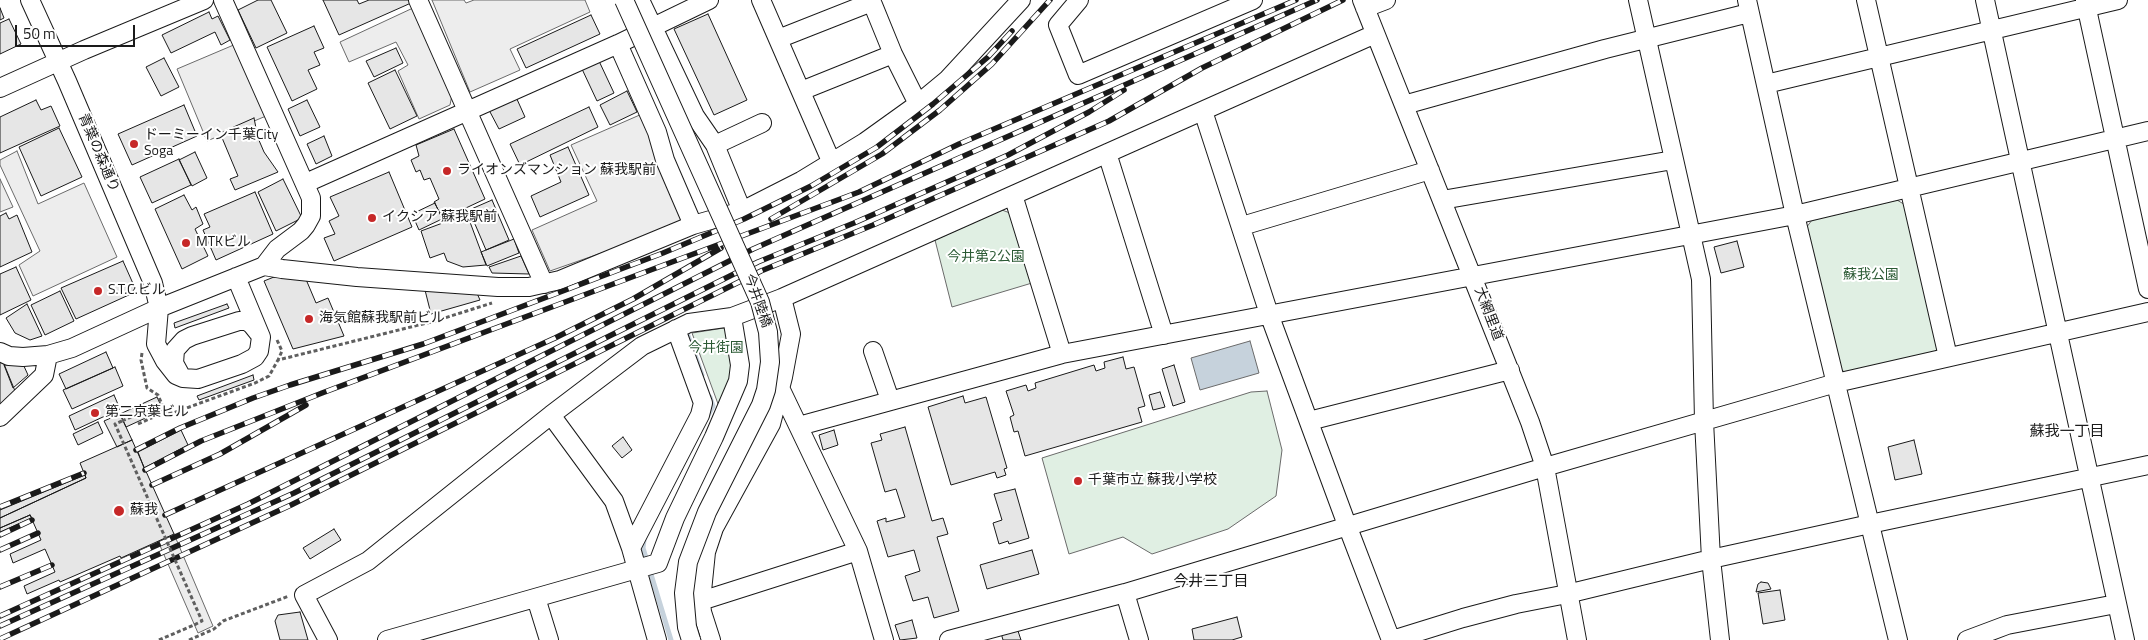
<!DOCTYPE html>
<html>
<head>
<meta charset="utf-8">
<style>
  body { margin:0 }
  #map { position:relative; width:2148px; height:640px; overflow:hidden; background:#fff; font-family:"Titillium Web",sans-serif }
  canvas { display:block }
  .scale { position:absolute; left:15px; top:25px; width:120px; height:22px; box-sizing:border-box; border:2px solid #1a1a1a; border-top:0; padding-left:6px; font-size:15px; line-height:18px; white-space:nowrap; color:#1a1a1a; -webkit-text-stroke:4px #fff; paint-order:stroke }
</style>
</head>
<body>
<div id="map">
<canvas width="2148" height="640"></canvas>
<div class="scale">50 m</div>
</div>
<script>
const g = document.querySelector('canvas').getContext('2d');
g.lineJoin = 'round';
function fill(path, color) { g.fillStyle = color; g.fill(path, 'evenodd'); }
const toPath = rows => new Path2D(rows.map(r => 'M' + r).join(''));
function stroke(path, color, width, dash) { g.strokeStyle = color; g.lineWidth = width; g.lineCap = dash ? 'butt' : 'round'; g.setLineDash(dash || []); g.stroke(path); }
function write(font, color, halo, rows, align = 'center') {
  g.font = font + ' "Titillium Web","Noto Sans JP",sans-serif'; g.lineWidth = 4; g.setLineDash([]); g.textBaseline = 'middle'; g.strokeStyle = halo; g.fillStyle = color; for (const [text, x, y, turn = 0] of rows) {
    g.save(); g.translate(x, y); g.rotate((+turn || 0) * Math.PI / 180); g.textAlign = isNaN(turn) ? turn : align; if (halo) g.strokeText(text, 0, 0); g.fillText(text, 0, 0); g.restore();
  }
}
const green = toPath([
  [1897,200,1907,206,1940,346,1934,352,1847,373,1841,370,1806,228,1812,220,1897,200],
  [1002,210,1010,213,1032,283,952,307,935,240,1002,210],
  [724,328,733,335,737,377,721,412,692,333,724,328],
  [1267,391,1282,450,1276,496,1228,529,1152,554,1123,537,1069,554,1042,458,1251,392,1267,391]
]);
const parking = toPath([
  [432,0,464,0,466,3,474,0,585,0,590,12,510,49,520,70,470,92,432,0],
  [413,8,452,95,450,105,419,119,398,71,408,65,396,42,349,62,340,42,413,8],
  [236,44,266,116,207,141,177,69,236,44],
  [642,114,687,223,550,271,532,230,597,201,571,145,642,114],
  [17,151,38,204,84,183,117,257,33,296,19,265,40,251,0,165,0,160,17,151],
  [0,179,13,207,0,212,0,179],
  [174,534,213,626,198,633,158,541,174,534]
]);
const water = toPath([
  [1250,341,1259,373,1200,390,1191,358,1250,341]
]);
const stream = toPath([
  [686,330,702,375],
  [707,417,713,406,710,397],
  [644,540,643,548,671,640]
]);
const building = toPath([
  [258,0,271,0,287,33,256,48,238,10,258,0],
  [323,0,357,0,359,4,369,0,410,0,411,3,339,35,323,0],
  [0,8,4,18,0,20,0,8],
  [209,12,212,19,218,16,230,40,221,45,215,32,171,53,162,35,209,12],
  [708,14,747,100,714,115,674,29,708,14],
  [591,15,600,34,526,68,517,49,591,15],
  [9,19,21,44,0,54,0,23,9,19],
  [314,26,324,48,314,52,320,65,308,70,317,89,292,101,267,47,314,26],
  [396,48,403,63,374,77,366,61,396,48],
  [164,58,179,87,161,96,146,67,164,58],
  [599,61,614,93,597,101,582,69,599,61],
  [395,70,417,116,390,129,368,83,395,70],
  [627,91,637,112,610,125,600,105,627,91],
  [516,97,525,117,499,129,489,110,516,97],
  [36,100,41,110,51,106,60,126,0,153,0,117,36,100],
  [307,100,320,127,300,136,288,109,307,100],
  [184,105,197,136,132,165,118,134,184,105],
  [589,107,598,127,520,165,510,144,589,107],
  [254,118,258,138,264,152,278,172,235,190,230,179,238,176,220,133,254,118],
  [59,128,82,177,41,196,19,147,59,128],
  [454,129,485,199,451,215,449,209,440,213,434,202,439,199,430,178,424,180,420,170,416,172,411,160,419,156,416,145,454,129],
  [324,136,332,156,316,164,307,144,324,136],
  [568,147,589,195,540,217,531,196,561,182,550,155,568,147],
  [195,152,207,178,192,186,179,160,195,152],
  [179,159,191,185,152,203,140,177,179,159],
  [389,172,412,227,334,261,324,238,335,234,329,221,339,216,330,197,389,172],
  [283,179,302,218,276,231,258,192,283,179],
  [255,192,273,234,216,260,203,230,210,227,204,214,255,192],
  [184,195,192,210,196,207,203,224,195,229,208,256,182,269,155,209,184,195],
  [492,200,509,240,486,250,469,210,492,200],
  [435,203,442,219,419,230,412,214,435,203],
  [6,213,9,219,17,215,32,252,0,267,0,216,6,213],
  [467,214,486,265,463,267,447,261,444,253,430,258,421,231,467,214],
  [514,239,519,253,487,266,481,252,514,239],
  [1737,241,1744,267,1721,273,1714,247,1737,241],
  [521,256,529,274,492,273,489,267,521,256],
  [123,261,135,288,131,294,76,319,61,288,123,261],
  [16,267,31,300,0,315,0,274,16,267],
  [274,277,305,277,316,303,328,298,344,336,293,349,264,281,274,277],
  [425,290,476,291,480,300,431,314,425,290],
  [60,291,74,321,45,335,31,305,60,291],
  [27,304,42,336,30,340,15,333,6,318,27,304],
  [227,304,229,308,175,328,174,323,227,304],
  [106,352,113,368,66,389,59,374,106,352],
  [1123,357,1126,369,1134,367,1145,406,1138,408,1142,422,1025,456,1018,431,1014,432,1010,417,1014,415,1006,391,1026,385,1028,391,1036,388,1035,383,1094,365,1096,371,1105,368,1104,362,1123,357],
  [0,362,4,364,15,391,0,407,0,362],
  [23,364,28,375,13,388,4,365,23,364],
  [1174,365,1185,402,1173,406,1162,369,1174,365],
  [115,367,123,386,72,409,63,390,115,367],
  [253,375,254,380,199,400,197,396,253,375],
  [1160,392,1165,407,1153,410,1149,395,1160,392],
  [114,395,120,409,75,430,69,416,114,395],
  [963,396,965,403,986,397,1007,468,1004,469,1006,475,997,478,995,472,951,485,928,407,963,396],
  [157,397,163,410,126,427,120,414,157,397],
  [120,414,132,440,117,447,104,421,120,414],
  [98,422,103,433,78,445,73,434,98,422],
  [905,427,932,521,943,518,948,534,937,537,959,611,934,618,928,597,913,601,905,576,920,571,914,550,888,557,877,521,886,518,886,522,905,517,896,489,885,492,871,443,882,440,880,434,905,427],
  [181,430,188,445,144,468,138,452,181,430],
  [834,430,838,445,823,450,819,435,834,430],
  [623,437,632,450,622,458,612,446,623,437],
  [132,440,174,534,121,558,120,556,60,582,59,580,27,594,24,586,55,572,45,549,13,563,10,554,41,540,30,515,0,528,0,518,86,478,80,463,132,440],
  [1914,440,1922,474,1895,480,1888,447,1914,440],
  [85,475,86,478,0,518,0,510,85,475],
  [1015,489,1029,538,1009,544,1008,541,999,544,993,523,1002,520,994,494,1015,489],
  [30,515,32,518,0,532,0,528,30,515],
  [334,529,341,540,310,559,303,548,334,529],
  [1032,550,1039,574,987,589,980,565,1032,550],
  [1761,582,1768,583,1771,589,1756,592,1758,584,1761,582],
  [1780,590,1785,620,1763,624,1758,593,1780,590],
  [300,612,308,640,280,640,275,621,278,615,300,612],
  [1237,617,1242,637,1232,640,1194,640,1192,629,1237,617],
  [912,620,917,638,900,640,895,625,912,620],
  [1017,628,1021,640,1003,640,1001,633,1017,628]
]);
const path = toPath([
  [277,340,282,351,278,360],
  [142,353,141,360,147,388,158,395,166,414],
  [122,421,162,403],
  [138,424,158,415,173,413,255,383,269,376,278,360,435,321,492,303],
  [159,640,194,625],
  [189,640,214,629,223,621,289,596]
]);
const minor = toPath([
  [30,0,67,81,153,283,159,308,156,344,165,361,176,375,183,378,198,379,242,364,255,357,259,351,261,337,236,277],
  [223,0,311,198,311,216,306,225,301,231,277,249,264,266],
  [418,0,544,284],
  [640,0,695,116,715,145,742,211],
  [761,0,831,161],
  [871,0,893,54,918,104],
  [1079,0,1058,25,1078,75,1253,0],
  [1362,0,1530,422,1545,467,1577,640],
  [1638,0,1701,279,1704,421,1711,559,1720,640],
  [1747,0,1795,215,1898,640],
  [1866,0,1948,357],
  [1985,0,2125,640],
  [2085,0,2148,289],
  [1365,8,1386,0],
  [778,39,872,2],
  [618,44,657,132,665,160,693,225],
  [1766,84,2118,0],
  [0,88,84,50,204,0],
  [801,91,893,54],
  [1404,105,1605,49,1749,13],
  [1203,111,1269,314,1347,525,1391,640],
  [715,145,762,123],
  [1107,153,1164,335],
  [306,183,618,44,709,0],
  [1013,195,1062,354],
  [1442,200,1673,160],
  [1242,226,1430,170],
  [873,351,890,400],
  [0,352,9,356,23,357,48,355,72,348,159,308,264,266,282,269,357,277,498,287,529,287,560,280,693,225,742,211,801,181,865,142,918,104,947,80,1021,0],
  [180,374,174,363,175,350,184,340,192,336,239,321,247,321,252,325,260,335],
  [781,390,858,551,884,640],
  [551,415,614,501,631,548,657,640],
  [0,417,44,375,48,355],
  [1309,421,1510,370],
  [799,426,1062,354,1795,215,2148,131],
  [631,548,700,415,703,403,676,329],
  [1125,593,1139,640],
  [536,598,549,640],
  [701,601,858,551],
  [328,640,304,595,368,561,551,415,642,346,689,323,732,317,782,298,1375,34],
  [387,640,658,563,675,518,714,437,738,381,740,365,732,317],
  [711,640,702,612,701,601,706,552,714,528,771,424,783,377,791,334,782,298],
  [949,640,1125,593,1545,467,1836,383,2148,312],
  [1392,640,1463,618,1516,604,1567,594,1711,559,1870,524,2148,465],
  [1967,640,2007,625,2116,604]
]);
const rail = toPath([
  [771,219,882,154,940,110,992,64,1050,0],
  [136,450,180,428,253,398,290,385,423,344,663,253,744,219,811,186,877,147,933,104,988,57,1012,31],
  [145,470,201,441,322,393,859,192,959,144,1296,0],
  [152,485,220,454,306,405],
  [0,507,84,473],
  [165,515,555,338,633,299,721,248],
  [0,535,32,520],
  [0,550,38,533],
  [0,587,52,565],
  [0,616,248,504,753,249,1317,0],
  [0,626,294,493,758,262,854,223,1008,155,1089,112,1124,90],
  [0,639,291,505,761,271,873,225,1109,121,1202,68,1343,0]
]);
const pathBridge = toPath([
  [122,421,115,424,202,621,194,625]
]);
const minorBridge = toPath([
  [624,0,760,302,768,332,770,362,766,390,761,405,707,512,688,562,684,593,687,627,691,640]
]);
const markers = [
  [134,144,5,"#c62828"],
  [447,171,5,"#c62828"],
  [372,218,5,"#c62828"],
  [186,243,5,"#c62828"],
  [98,291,5,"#c62828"],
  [309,319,5,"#c62828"],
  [95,413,5,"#c62828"],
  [1078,481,5,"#c62828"],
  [119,511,6,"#c62828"]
];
const poiNames = [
  ["ドーミーイン千葉City",144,136],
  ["Soga",144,152],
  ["ライオンズマンション 蘇我駅前",457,171],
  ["イクシア 蘇我駅前",382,218],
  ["MTKビル",196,243],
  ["S.T.C.ビル",108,291],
  ["海気館蘇我駅前ビル",319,319],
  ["第二京葉ビル",105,413],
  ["千葉市立 蘇我小学校",1088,481],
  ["蘇我",130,511]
];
const streetNames = [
  ["青葉の森通り",98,153,67],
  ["今井陸橋",757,301,70],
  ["大網里道",1488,314,69]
];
const parkNames = [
  ["今井第2公園",986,258],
  ["蘇我公園",1871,276],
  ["今井街園",716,349]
];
const neighbourhoodNames = [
  ["蘇我一丁目",2067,432],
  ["今井三丁目",1211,582]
];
fill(green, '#e0efe3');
stroke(green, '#6a6a6a', 1);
fill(parking, '#ededed');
stroke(parking, '#6a6a6a', 1);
fill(water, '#c6d2dc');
stroke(water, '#6a6a6a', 1);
stroke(stream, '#c6d2dc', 5);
fill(building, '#e6e6e6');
stroke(building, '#1a1a1a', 1);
stroke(minor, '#1a1a1a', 20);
stroke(path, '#5f5f5f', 3, [4, 2.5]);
stroke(minor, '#fff', 18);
stroke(rail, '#1a1a1a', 5.5);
stroke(rail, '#fff', 4, [11]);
stroke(minorBridge, '#1a1a1a', 20, []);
stroke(pathBridge, '#5f5f5f', 3, [4, 2.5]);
stroke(minorBridge, '#fff', 18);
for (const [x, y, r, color] of markers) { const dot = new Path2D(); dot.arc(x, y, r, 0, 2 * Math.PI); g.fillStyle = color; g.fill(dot); stroke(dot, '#fff', 2); }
write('14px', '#1a1a1a', '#fff', poiNames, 'left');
write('14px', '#1a1a1a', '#fff', streetNames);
write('14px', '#2b5a34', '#fff', parkNames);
write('15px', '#1a1a1a', '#fff', neighbourhoodNames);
</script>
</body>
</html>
